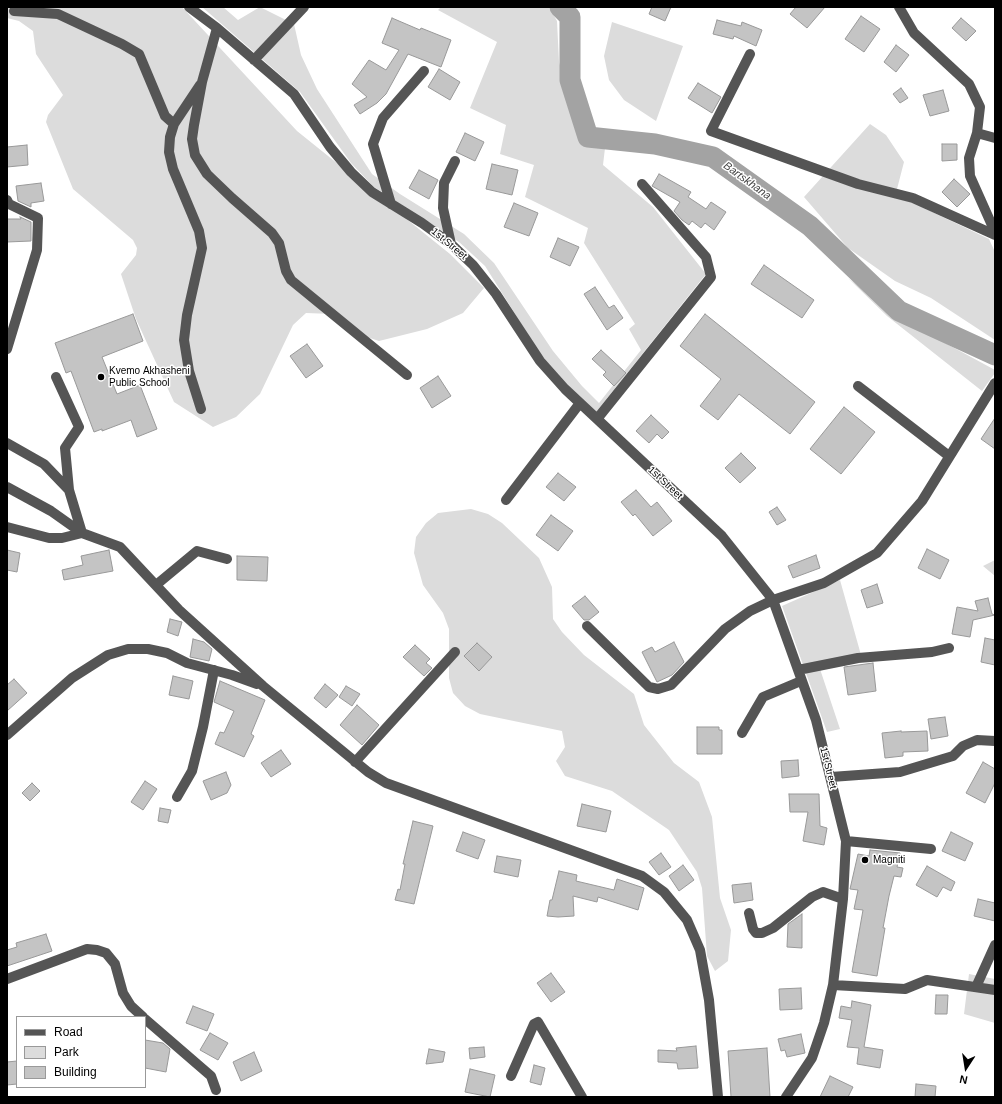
<!DOCTYPE html>
<html>
<head>
<meta charset="utf-8">
<style>
  body { margin:0 }
  #map { position:relative; width:1002px; height:1104px; overflow:hidden; background:#fff; font-family:Helvetica,sans-serif }
  canvas { display:block }
  .frame { position:absolute; inset:0; border:8px solid #000; pointer-events:none }
  .legend { position:absolute; left:16px; top:1016px; width:130px; height:72px; box-sizing:border-box; background:#fff; border:1px solid #999; margin:0; padding:5px 7px; list-style:none; font-size:12px; color:#000 }
  .legend li { display:flex; align-items:center; gap:8px; height:20px }
  .legend b { width:20px; border:1px solid #999 }
  .north { position:absolute; left:946px; top:1048px; width:40px; height:40px; -webkit-text-stroke:3px #fff; paint-order:stroke; rotate:192deg; font-size:11px; font-weight:700; line-height:16px; text-align:center; color:#000 }
  .north::after { content:''; display:block; margin:auto; width:14px; height:18px; background:#000; clip-path:polygon(50% 0,100% 100%,50% 72%,0 100%) }
</style>
</head>
<body>
<div id="map">
<canvas width="1002" height="1104"></canvas>
<div class="frame"></div>
<ul class="legend">
<li><b style="height:5px;background:#555"></b>Road</li>
<li><b style="height:11px;background:#dcdcdc"></b>Park</li>
<li><b style="height:11px;background:#c4c4c4"></b>Building</li>
</ul>
<div class="north">N</div>
</div>
<script>
const g = document.querySelector('canvas').getContext('2d');
g.lineJoin = 'round';
function fill(path, color) { g.fillStyle = color; g.fill(path, 'evenodd'); }
const toPath = rows => new Path2D(rows.map(r => 'M' + r).join(''));
function stroke(path, color, width, dash) { g.strokeStyle = color; g.lineWidth = width; g.lineCap = dash ? 'butt' : 'round'; g.setLineDash(dash || []); g.stroke(path); }
function write(font, color, halo, rows, align = 'center') {
  g.font = font + ' Helvetica,sans-serif'; g.lineWidth = 3; g.setLineDash([]); g.textBaseline = 'middle'; g.strokeStyle = halo; g.fillStyle = color; for (const [text, x, y, turn = 0] of rows) {
    g.save(); g.translate(x, y); g.rotate((+turn || 0) * Math.PI / 180); g.textAlign = isNaN(turn) ? turn : align; if (halo) g.strokeText(text, 0, 0); g.fillText(text, 0, 0); g.restore();
  }
}
const green = toPath([
  [7,7,182,7,297,131,450,254,484,288,463,313,427,329,379,341,364,336,332,314,306,313,293,325,260,394,236,417,213,427,174,402,136,319,121,274,136,255,137,248,133,240,73,189,46,122,48,115,63,95,36,54,33,31,19,21,7,18],
  [202,7,223,7,238,20,260,7,294,24,301,55,317,89,372,174,400,194,464,234,494,263,553,351,582,386,599,403,641,350,629,329,635,324,584,243,588,228,525,197,534,165,500,154,506,125,470,108,497,42,438,10,441,7,549,7,557,21,559,62,578,133,586,143,605,148,603,165,653,207,706,274,596,412,569,386,541,355,485,266,459,242,374,187,351,163,300,92],
  [612,22,683,46,656,121,624,100,609,80,604,56],
  [870,124,886,135,904,162,897,189,925,198,926,209,989,239,995,252,995,340,931,298,895,281,848,248,804,197],
  [848,278,899,318,995,370,995,373,982,391,887,316],
  [471,509,488,514,502,523,539,558,552,587,553,619,562,632,584,655,634,694,644,725,674,763,699,782,712,817,720,898,731,930,728,961,715,971,707,956,702,888,697,872,669,830,612,791,565,776,556,761,565,747,562,731,480,714,465,706,453,693,449,678,449,629,443,613,423,585,414,553,416,537,426,523,438,513],
  [995,560,995,576,983,566],
  [840,580,861,655,818,663,840,729,827,732,782,606],
  [969,974,995,979,995,1023,964,1014]
]);
const river = toPath([
  [560,7,570,17,570,80,588,137,655,144,713,157,810,226,899,311,995,355]
]);
const building = toPath([
  [652,7,671,7,665,21,649,14,652,7],
  [796,7,825,7,807,28,790,14,796,7],
  [861,16,880,29,864,52,845,39,861,16],
  [392,18,420,30,421,28,451,40,441,67,408,54,386,94,377,103,360,114,354,105,367,97,352,84,369,60,386,70,399,50,382,43,392,18],
  [961,18,976,31,966,41,952,28,961,18],
  [717,20,741,26,742,22,762,30,756,46,734,36,733,39,713,34,717,20],
  [896,45,909,55,896,72,884,62,896,45],
  [439,69,460,82,450,100,428,87,439,69],
  [698,83,721,97,712,113,688,98,698,83],
  [901,88,908,98,900,103,893,94,901,88],
  [943,90,949,111,930,116,923,95,943,90],
  [465,133,484,142,475,161,456,152,465,133],
  [942,144,957,144,957,160,942,161,942,144],
  [27,145,28,165,7,167,7,147,27,145],
  [492,164,518,170,512,195,486,189,492,164],
  [419,170,438,180,429,199,409,188,419,170],
  [659,174,691,192,688,197,706,209,711,202,726,212,714,230,705,223,701,228,692,221,689,225,682,220,674,211,680,202,652,186,659,174],
  [954,179,970,194,957,207,942,192,954,179],
  [41,183,44,201,31,203,31,207,18,201,16,186,41,183],
  [514,203,538,213,529,236,504,227,514,203],
  [20,217,31,222,31,241,7,242,7,219,21,219,20,217],
  [558,238,579,247,570,266,550,257,558,238],
  [764,265,814,300,802,318,751,284,764,265],
  [595,287,609,308,614,305,623,318,607,330,584,294,595,287],
  [133,314,143,341,102,357,117,394,140,385,157,429,137,437,131,420,102,431,102,429,94,432,71,371,66,373,55,343,133,314],
  [705,314,815,402,790,434,739,394,718,420,700,406,721,379,680,346,705,314],
  [307,344,323,366,306,378,290,356,307,344],
  [601,350,626,373,614,386,603,375,606,372,592,359,601,350],
  [438,376,451,396,432,408,420,388,438,376],
  [844,407,875,432,841,474,810,449,844,407],
  [651,415,669,432,662,439,657,434,649,443,636,431,651,415],
  [995,418,995,449,981,439,995,418],
  [741,453,756,468,740,483,725,468,741,453],
  [558,473,576,487,564,501,546,487,558,473],
  [636,490,651,507,657,502,672,521,653,536,635,514,633,516,621,502,636,490],
  [777,507,786,520,777,525,769,512,777,507],
  [551,515,573,531,558,551,536,535,551,515],
  [927,549,949,560,940,579,918,568,927,549],
  [7,550,20,553,17,572,7,570,7,550],
  [109,550,113,571,64,580,62,570,83,565,81,556,109,550],
  [816,555,820,568,793,578,788,566,816,555],
  [237,556,268,557,267,581,237,580,237,556],
  [877,584,883,603,867,608,861,590,877,584],
  [585,596,599,612,589,620,584,620,572,606,585,596],
  [988,598,992,614,995,615,973,620,970,637,952,634,957,607,978,611,975,601,988,598],
  [170,619,182,622,178,636,167,632,170,619],
  [985,638,995,640,995,665,981,662,985,638],
  [193,639,204,642,212,649,209,661,190,657,193,639],
  [674,642,684,662,672,675,657,682,642,652,652,647,655,652,674,642],
  [477,643,492,657,479,671,464,656,477,643],
  [415,645,430,659,426,663,432,668,424,676,403,657,415,645],
  [873,663,876,691,848,695,844,667,873,663],
  [173,676,193,681,189,699,169,695,173,676],
  [14,679,27,693,7,711,7,685,14,679],
  [220,681,265,700,251,734,254,736,244,757,215,744,220,732,224,733,234,711,214,702,220,681],
  [325,684,338,695,326,708,314,698,325,684],
  [346,686,360,694,352,706,339,697,346,686],
  [357,705,379,725,362,745,340,725,357,705],
  [945,717,948,736,931,739,928,719,945,717],
  [697,727,719,727,719,730,722,730,722,754,697,754,697,727],
  [901,731,901,732,927,731,928,751,903,752,903,756,885,758,882,733,901,731],
  [281,750,291,764,271,777,261,763,281,750],
  [798,760,799,776,782,778,781,761,798,760],
  [983,762,995,769,995,783,985,803,966,793,983,762],
  [226,772,231,785,227,793,211,800,203,781,226,772],
  [145,781,157,789,143,810,131,802,145,781],
  [32,783,40,791,30,801,22,793,32,783],
  [789,794,819,794,820,826,827,828,824,845,803,841,808,812,790,812,789,794],
  [582,804,611,811,606,832,577,826,582,804],
  [160,808,171,810,168,823,158,821,160,808],
  [413,821,433,826,414,904,395,900,398,889,400,890,405,864,403,864,413,821],
  [463,832,485,840,478,859,456,851,463,832],
  [951,832,973,843,965,861,942,851,951,832],
  [870,850,900,853,897,867,903,868,901,877,894,876,889,896,883,928,885,928,877,976,852,972,863,910,854,909,858,890,850,889,858,854,869,856,870,850],
  [661,853,671,867,659,875,649,862,661,853],
  [497,856,521,860,518,877,494,872,497,856],
  [683,865,694,880,679,891,669,876,683,865],
  [927,866,955,882,951,891,943,887,937,897,916,885,927,866],
  [559,871,577,875,576,881,614,890,617,879,644,888,638,910,598,897,597,902,573,896,574,916,558,917,547,916,550,900,552,900,559,871],
  [751,883,753,900,734,903,732,885,751,883],
  [978,899,995,903,995,921,974,916,978,899],
  [802,914,802,948,787,947,788,924,802,914],
  [46,934,52,951,7,966,7,950,17,947,16,943,46,934],
  [551,973,565,992,551,1002,537,983,551,973],
  [801,988,802,1009,780,1010,779,989,801,988],
  [936,995,948,995,947,1014,935,1014,936,995],
  [852,1001,871,1005,864,1047,883,1050,880,1068,857,1064,859,1048,847,1047,852,1020,839,1018,841,1006,851,1008,852,1001],
  [193,1006,214,1014,207,1031,186,1023,193,1006],
  [210,1033,228,1043,218,1060,200,1050,210,1033],
  [801,1034,805,1053,787,1057,785,1050,781,1051,778,1039,801,1034],
  [145,1040,163,1043,170,1049,166,1072,145,1068,145,1040],
  [696,1046,698,1068,678,1069,677,1063,658,1062,658,1050,677,1051,676,1048,696,1046],
  [484,1047,485,1057,470,1059,469,1048,484,1047],
  [767,1048,770,1097,731,1097,728,1051,767,1048],
  [429,1049,445,1052,443,1062,426,1064,429,1049],
  [254,1052,262,1071,241,1081,233,1062,254,1052],
  [17,1061,17,1084,7,1085,7,1062,17,1061],
  [534,1065,545,1068,541,1085,530,1082,534,1065],
  [470,1069,495,1075,490,1097,465,1092,470,1069],
  [830,1076,853,1087,848,1097,820,1097,830,1076],
  [916,1084,936,1086,935,1097,915,1097,916,1084]
]);
const minor = toPath([
  [189,7,217,28,294,94,330,147,351,172,372,192,422,223,451,244,473,265,496,294,540,361,565,389,722,536,773,600,816,720,846,841,843,899,833,985,824,1023,812,1058,786,1097],
  [899,7,914,33,969,84,980,107,977,133,969,158,970,176,995,232],
  [14,11,58,14,122,44,139,54,165,116,174,124],
  [217,28,202,82,194,125,192,139,195,155,207,174,232,198,272,233,279,243,286,271,291,280,407,375],
  [750,54,711,131,858,184,913,198,995,235],
  [254,60,304,7],
  [200,85,174,124,170,137,169,152,173,169,199,231,202,248,187,315,184,340,189,371,201,409],
  [977,133,995,138],
  [7,200,9,204,38,218,37,250,7,349],
  [391,204,373,144,383,118,424,71],
  [451,244,443,208,444,183,455,161],
  [56,377,79,427,65,448,69,490],
  [858,386,949,456],
  [597,419,711,277,706,257,642,184],
  [7,443,44,464,69,490,82,533],
  [7,487,51,511,82,533],
  [506,500,580,403],
  [7,527,49,538,62,538,82,533,120,547,179,610,263,686,368,772,386,783,642,876,664,892,687,920,700,950,709,1000,718,1097],
  [156,585,197,551,227,559],
  [587,626,649,687,658,689,671,685,725,629,750,611,773,600,824,583,877,553,922,501,995,383],
  [798,670,858,658,932,652,949,648],
  [742,733,763,697,801,681],
  [7,735,72,678,108,655,128,649,148,649,167,653,187,663,232,675,257,684],
  [355,762,455,652],
  [831,777,900,772,953,756,963,746,977,740,995,741],
  [177,797,192,771,203,727,214,670],
  [846,841,931,849],
  [749,913,753,929,756,933,762,933,773,928,812,897,823,892,843,899],
  [7,979,87,949,97,950,106,953,115,964,123,993,131,1006,143,1017],
  [833,985,905,989,927,980,995,990],
  [976,987,995,945],
  [145,1019,211,1076,216,1090],
  [511,1076,534,1024,538,1022,582,1097]
]);
const markers = [
  [101,377,4,"#000"],
  [865,860,4,"#000"]
];
const streetNames = [
  ["1st Street",449,244,40],
  ["1st Street",665,483,43],
  ["1st Street",828,768,76]
];
const poiNames = [
  ["Kvemo Akhasheni",109,371],
  ["Public School",109,383],
  ["Magniti",873,860]
];
const waterNames = [
  ["Bartskhana",747,181,36]
];
fill(green, '#dcdcdc');
stroke(river, '#a3a3a3', 21);
fill(building, '#c4c4c4');
stroke(building, '#999', 1);
stroke(minor, '#555', 10);
for (const [x, y, r, color] of markers) { const dot = new Path2D(); dot.arc(x, y, r, 0, 2 * Math.PI); g.fillStyle = color; g.fill(dot); stroke(dot, '#fff', 1.5); }
write('10px', '#000', '#fff', streetNames);
write('10px', '#000', '#fff', poiNames, 'left');
write('italic 11px', '#444', '#fff', waterNames);
</script>
</body>
</html>
